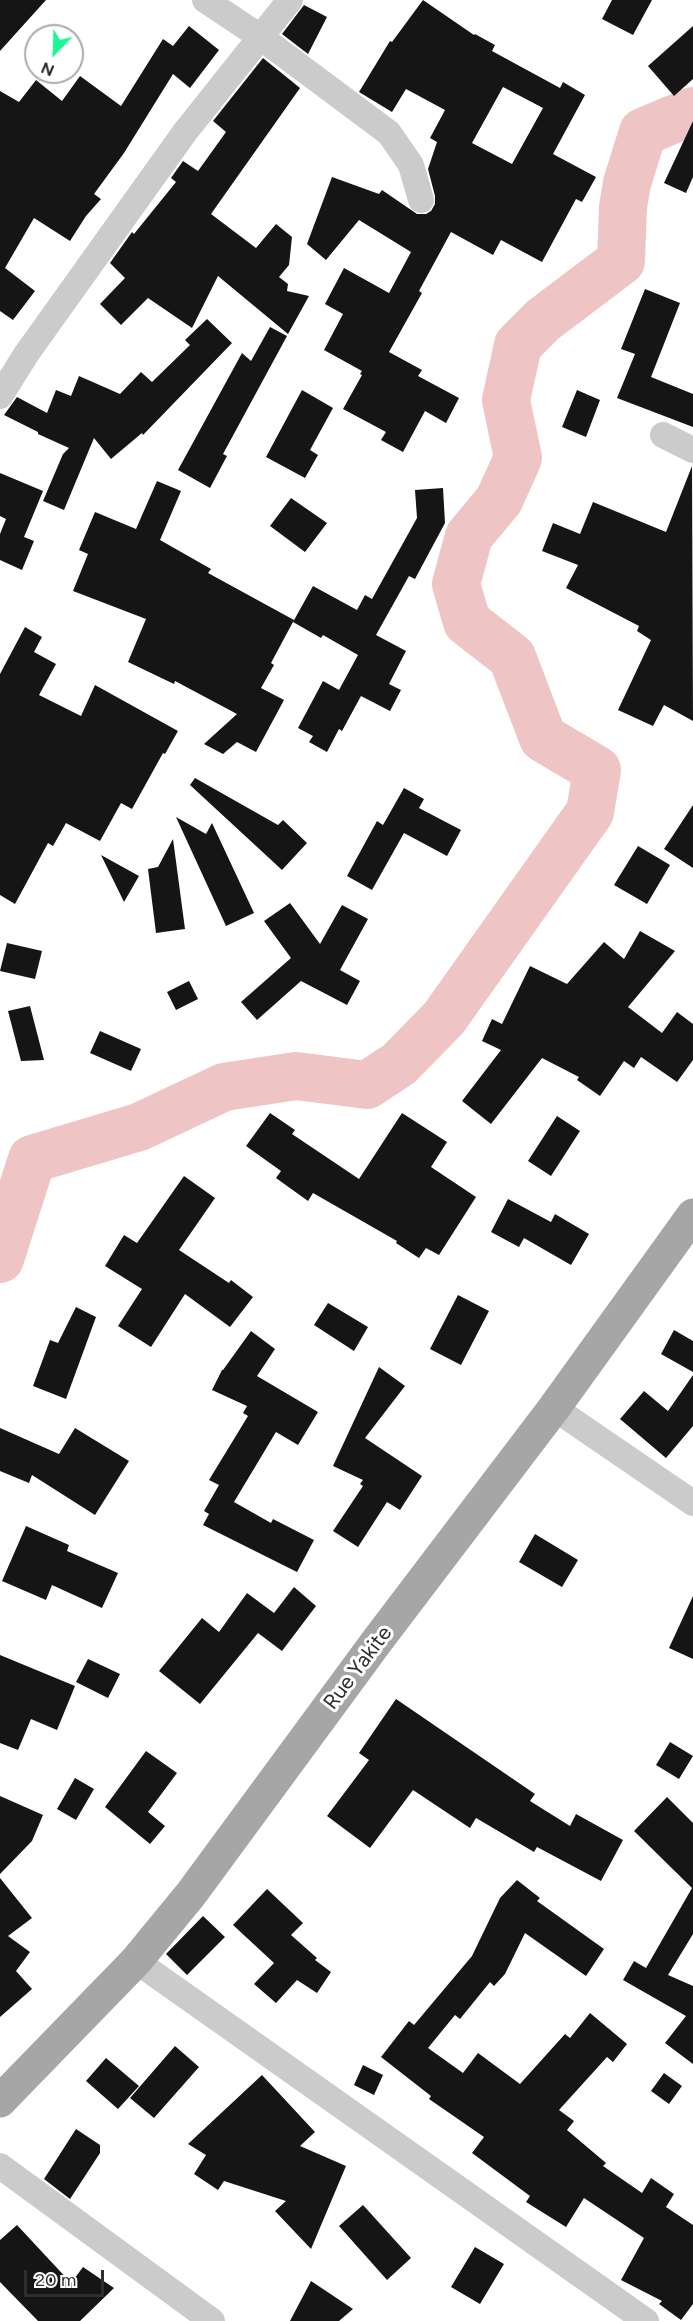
<!DOCTYPE html>
<html>
<head>
<meta charset="utf-8">
<style>
  body { margin:0 }
  #map { position:relative; width:693px; height:2321px; overflow:hidden; background:#fff; font-family:Figtree,sans-serif }
  canvas { display:block }
  .north { position:absolute; left:24px; top:24px; width:60px; height:60px; box-sizing:border-box; background:#fff; border:2px solid #ababab; border-radius:50%; rotate:203deg; font-size:16px; font-weight:700; line-height:24px; text-align:center; color:#2e2e2e }
  .north::after { content:''; display:block; margin:auto; width:21px; height:27px; background:#21f495; clip-path:polygon(50% 0,100% 100%,50% 72%,0 100%) }
  .scale { position:absolute; left:24px; top:2270px; width:80px; height:27px; box-sizing:border-box; border:3px solid #2e2e2e; border-top:0; padding-left:8px; font-size:18px; line-height:21px; white-space:nowrap; color:#2e2e2e; -webkit-text-stroke:4px #fff; paint-order:stroke }
</style>
</head>
<body>
<div id="map">
<canvas width="693" height="2321"></canvas>
<div class="north">N</div>
<div class="scale">20 m</div>
</div>
<script>
const g = document.querySelector('canvas').getContext('2d');
g.lineJoin = 'round';
const toPath = rows => new Path2D(rows.map(r => 'M' + r).join(''));
function stroke(path, color, width, dash) { g.strokeStyle = color; g.lineWidth = width; g.lineCap = dash ? 'butt' : 'round'; g.setLineDash(dash || []); g.stroke(path); }
function fill(path, color) { g.fillStyle = color; g.fill(path, 'evenodd'); }
function write(font, color, halo, rows, align = 'center') {
  g.font = font + ' Figtree,sans-serif'; g.lineWidth = 6; g.setLineDash([]); g.textBaseline = 'middle'; g.strokeStyle = halo; g.fillStyle = color; for (const [text, x, y, turn = 0] of rows) {
    g.save(); g.translate(x, y); g.rotate((+turn || 0) * Math.PI / 180); g.textAlign = isNaN(turn) ? turn : align; if (halo) g.strokeText(text, 0, 0); g.fillText(text, 0, 0); g.restore();
  }
}
const river = toPath([
  [0,1259,32,1159,139,1127,224,1087,296,1076,367,1085,399,1064,444,1018,590,812,597,770,543,738,512,657,467,622,456,584,469,536,499,500,518,458,506,400,518,345,543,320,621,261,623,207,627,183,643,132,693,111]
]);
const building = toPath([
  [0,0,46,0,0,51],
  [423,0,474,35,475,34,495,45,492,51,560,88,563,82,585,95,553,154,596,177,582,202,576,199,542,262,501,240,493,255,451,232,419,291,422,293,389,352,422,370,418,376,459,398,446,423,425,411,403,452,381,440,386,432,343,409,362,375,360,374,362,371,324,350,343,314,325,304,344,268,389,293,411,252,359,220,326,260,307,244,332,177,379,194,382,190,417,214,426,214,431,211,435,204,435,196,428,169,437,142,430,138,445,110,406,89,392,112,359,92,390,41,392,42],
  [503,87,543,108,512,164,472,143],
  [612,0,652,0,633,35,602,19],
  [304,5,327,17,308,54,282,34],
  [189,26,219,50,190,88,173,74,124,153,94,194,101,199,86,216,70,241,34,218,5,268,35,291,13,320,0,311,0,91,19,102,36,80,62,101,80,76,121,106,163,39,173,46],
  [693,26,693,79,674,96,648,66],
  [263,58,300,88,211,214,256,248,276,224,292,237,289,265,279,277,288,284,287,291,309,296,288,334,218,276,192,328,148,298,121,325,100,304,125,278,110,263,132,232,134,234,176,182,171,178,183,161,198,171,226,132,213,121],
  [693,121,693,177,686,193,664,183],
  [645,289,680,303,651,377,693,394,693,427,617,398,635,354,621,349],
  [207,319,232,343,143,435,142,433,111,459,94,438,64,510,43,501,63,454,69,448,38,434,38,432,4,415,17,397,47,413,56,390,71,396,79,376,120,394,141,372,152,382,190,345,185,340],
  [270,327,287,336,223,454,227,456,210,488,178,470,242,353,251,361],
  [302,390,333,408,310,450,318,455,305,478,266,457],
  [577,390,600,400,586,437,562,427],
  [692,466,693,721,664,705,653,726,618,710,651,640,637,631,639,626,566,588,578,565,542,551,553,523,580,534,593,502,666,532],
  [0,473,43,491,24,537,34,541,22,570,0,560,0,534,6,519,0,516],
  [157,481,181,491,160,540,211,569,208,573,294,620,271,663,274,665,261,688,284,700,256,752,237,742,223,754,204,744,237,714,175,681,174,684,128,662,146,619,73,591,88,554,79,550,95,512,136,529],
  [443,488,445,523,415,579,409,576,376,635,406,651,389,684,401,690,390,711,361,696,342,731,339,729,327,752,309,742,313,736,298,728,323,681,339,690,358,655,323,635,321,638,293,622,313,586,357,610,365,595,372,599,417,518,415,490],
  [291,498,327,523,305,552,270,526],
  [25,627,42,637,34,652,56,664,39,695,81,716,95,685,178,731,165,754,163,753,132,809,121,803,100,841,66,823,53,846,48,843,15,904,0,895,0,674],
  [195,778,278,825,283,820,307,843,282,870,190,785],
  [404,788,424,799,419,808,461,830,447,856,404,833,372,890,347,876,377,821,383,825],
  [693,805,693,868,664,849],
  [176,817,206,834,212,823,254,913,226,926],
  [173,839,185,929,156,933,148,869,158,867],
  [638,846,670,865,647,904,614,885],
  [101,855,139,876,124,902],
  [290,903,320,944,342,905,368,919,340,970,360,981,347,1005,301,981,257,1020,241,1002,291,958,264,921],
  [640,931,675,951,628,1007,662,1033,677,1012,693,1024,693,1060,677,1082,641,1057,634,1068,624,1061,600,1096,577,1080,579,1077,542,1058,491,1124,462,1101,501,1050,482,1041,492,1019,502,1024,530,966,567,984,604,942,624,959],
  [7,943,42,951,35,979,0,971],
  [189,981,198,999,176,1010,167,992],
  [30,1006,44,1060,21,1061,8,1011],
  [100,1031,141,1049,131,1071,90,1053],
  [270,1113,295,1130,292,1134,359,1179,402,1113,447,1142,431,1167,476,1197,439,1255,426,1248,419,1258,396,1243,397,1241,313,1193,308,1201,276,1178,281,1171,246,1146],
  [557,1116,580,1131,551,1176,528,1161],
  [184,1176,215,1198,179,1250,229,1283,231,1280,253,1297,230,1327,185,1294,151,1347,118,1326,142,1289,105,1266,124,1235,137,1243],
  [508,1199,551,1222,555,1214,589,1234,571,1265,524,1238,519,1247,491,1232],
  [458,1295,489,1311,461,1365,430,1349],
  [328,1303,368,1327,354,1351,314,1325],
  [76,1307,96,1317,66,1399,33,1386,50,1340,58,1343],
  [674,1330,693,1341,693,1372,661,1354],
  [251,1331,275,1349,257,1376,318,1412,298,1445,276,1432,234,1502,271,1523,273,1519,314,1540,297,1572,203,1525,209,1514,204,1511,219,1485,209,1480,248,1416,243,1413,247,1406,212,1390,222,1370,223,1370],
  [379,1367,405,1386,365,1438,422,1476,400,1510,387,1502,358,1547,333,1531,363,1486,360,1484,363,1480,333,1466],
  [693,1375,693,1426,666,1458,620,1419,644,1391,668,1411],
  [0,1428,59,1454,75,1428,129,1461,95,1515,32,1475,29,1483,0,1471],
  [26,1526,69,1545,67,1551,118,1573,102,1608,52,1585,46,1600,2,1581],
  [535,1534,578,1560,562,1587,519,1562],
  [294,1587,316,1606,282,1651,258,1633,200,1704,159,1671,202,1618,219,1632,247,1593,274,1613],
  [693,1596,693,1659,669,1648],
  [0,1655,75,1686,57,1730,31,1719,18,1750,0,1743],
  [88,1659,120,1674,108,1698,76,1682],
  [396,1699,535,1794,530,1801,570,1826,576,1814,623,1840,601,1881,537,1847,534,1852,476,1818,470,1828,413,1790,370,1848,327,1816,369,1760,359,1753],
  [670,1742,693,1756,679,1779,656,1765],
  [146,1751,177,1773,148,1812,165,1826,150,1844,105,1807],
  [75,1778,94,1789,76,1820,57,1809],
  [0,1796,43,1815,32,1841,0,1874],
  [667,1797,693,1823,693,1934,668,1975,693,1986,693,2064,665,2043,686,2016,623,1980,634,1961,646,1968,692,1888,634,1831],
  [0,1878,32,1918,8,1936,30,1952,16,1971,32,1989,0,2017],
  [517,1880,540,1898,537,1901,604,1949,586,1976,525,1933,505,1974,494,1986,490,1982,460,2019,455,2015,428,2048,463,2073,478,2053,520,2084,565,2034,570,2038,590,2013,627,2044,613,2062,607,2057,559,2110,574,2121,567,2130,606,2163,603,2166,642,2193,651,2178,674,2194,666,2207,693,2225,693,2304,681,2320,659,2304,662,2301,621,2280,644,2238,584,2198,566,2227,526,2202,530,2196,472,2153,484,2137,429,2099,431,2096,381,2057,409,2021,414,2025,472,1956,500,1898],
  [267,1889,303,1923,291,1935,317,1958,315,1960,331,1972,317,1993,297,1980,276,2003,254,1984,274,1963,233,1925],
  [203,1916,225,1937,187,1975,166,1954],
  [175,2046,199,2067,154,2118,130,2098],
  [106,2058,139,2086,118,2109,86,2081],
  [363,2065,383,2075,374,2095,354,2085],
  [664,2073,682,2086,669,2104,651,2091],
  [262,2075,315,2132,300,2146,346,2166,311,2249,275,2211,286,2201,224,2181,218,2190,194,2174,206,2155,188,2144],
  [76,2129,100,2145,100,2153,70,2199,44,2179],
  [363,2205,411,2258,387,2280,339,2226],
  [17,2225,71,2283,83,2267,114,2288,80,2321,38,2321,0,2282,0,2240],
  [475,2247,504,2264,480,2304,451,2287],
  [311,2281,353,2309,339,2321,290,2321]
]);
const minor = toPath([
  [205,0,259,36,389,133,411,165,421,200],
  [0,396,27,353,185,132,290,0],
  [663,435,693,450],
  [554,1408,693,1503],
  [136,1961,646,2321],
  [0,2166,212,2321]
]);
const major = toPath([
  [0,2101,136,1961,191,1894,377,1641,554,1408,693,1215]
]);
const streetNames = [
  ["Rue Yakite",358,1668,-53]
];
stroke(river, '#eec5c4', 48);
fill(building, '#151515');
stroke(minor, '#cbcbcb', 26);
stroke(major, '#a6a6a6', 33);
write('21px', '#2e2e2e', '#fff', streetNames);
</script>
</body>
</html>
